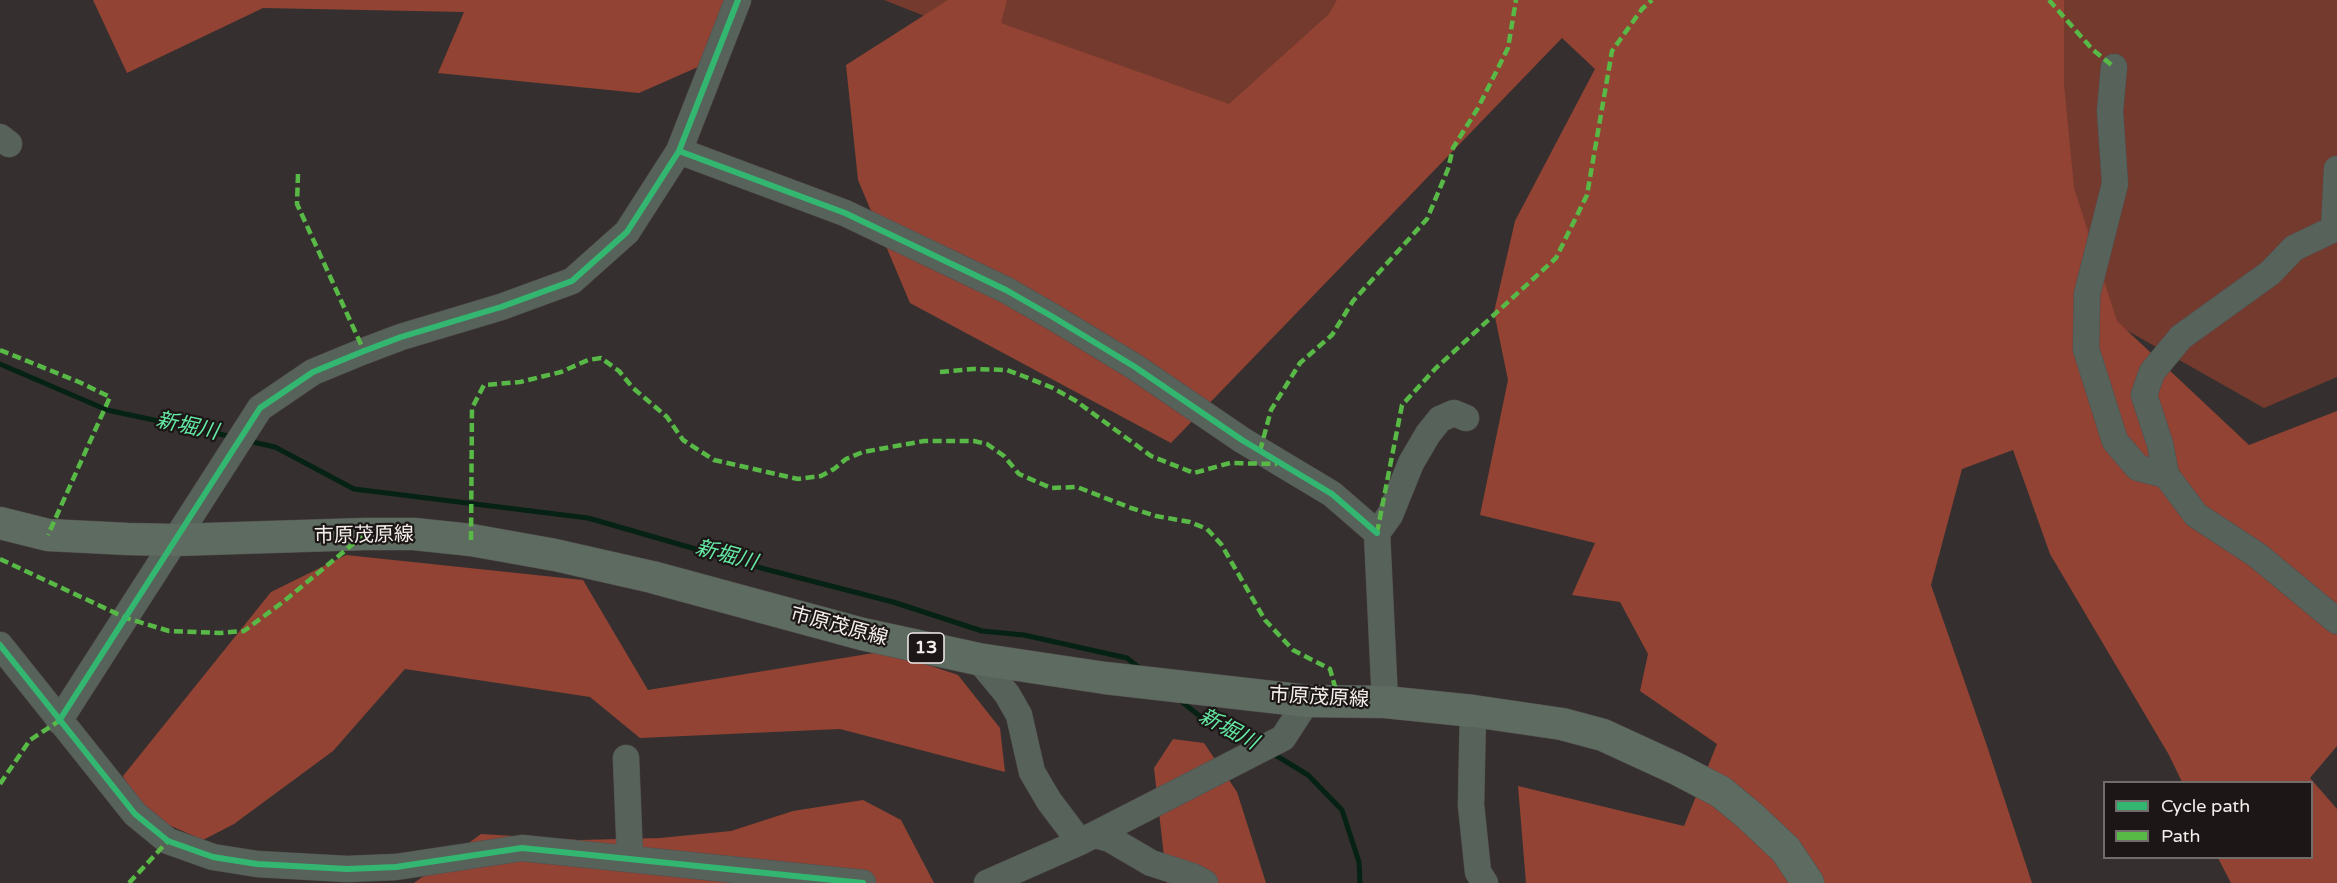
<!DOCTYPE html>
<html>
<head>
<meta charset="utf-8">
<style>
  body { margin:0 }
  #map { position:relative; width:2337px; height:883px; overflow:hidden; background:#35302f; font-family:"Varela Round",sans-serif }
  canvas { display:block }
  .legend { position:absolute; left:2103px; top:781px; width:210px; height:78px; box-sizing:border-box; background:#1c1716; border:2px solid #726d6b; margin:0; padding:8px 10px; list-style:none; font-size:18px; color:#f3edeb }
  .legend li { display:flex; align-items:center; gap:12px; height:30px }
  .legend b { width:30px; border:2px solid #726d6b }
</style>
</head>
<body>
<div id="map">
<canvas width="2337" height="883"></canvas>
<ul class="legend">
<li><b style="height:8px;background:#33b770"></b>Cycle path</li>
<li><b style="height:8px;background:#58b947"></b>Path</li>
</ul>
</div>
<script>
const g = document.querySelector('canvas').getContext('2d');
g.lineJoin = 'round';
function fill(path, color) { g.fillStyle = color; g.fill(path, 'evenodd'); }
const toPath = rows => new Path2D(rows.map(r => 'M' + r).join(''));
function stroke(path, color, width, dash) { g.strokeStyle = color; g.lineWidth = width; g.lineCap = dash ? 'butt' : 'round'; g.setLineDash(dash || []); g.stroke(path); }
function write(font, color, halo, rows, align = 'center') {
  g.font = font + ' "Varela Round","Noto Sans JP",sans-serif'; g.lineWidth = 4.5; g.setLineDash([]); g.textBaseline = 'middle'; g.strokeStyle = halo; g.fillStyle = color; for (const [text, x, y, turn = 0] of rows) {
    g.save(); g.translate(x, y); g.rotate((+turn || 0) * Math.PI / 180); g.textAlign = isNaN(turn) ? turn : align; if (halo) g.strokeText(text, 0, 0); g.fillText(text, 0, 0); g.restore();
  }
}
const green = toPath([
  [884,0,1419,0,1304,166],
  [1563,0,2337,0,2337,377,2264,408,1690,83]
]);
const forest = toPath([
  [93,0,730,0,698,67,639,93,438,73,464,12,263,8,127,73],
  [948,0,1007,0,1001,23,1229,104,1329,14,1337,0,2064,0,2064,84,2074,188,2117,321,2249,445,2337,411,2337,746,2310,778,2337,809,2337,883,2231,883,2218,858,2312,858,2312,782,2182,782,2169,755,2050,554,2013,450,1962,469,1931,585,1987,746,2032,883,1526,883,1518,786,1684,826,1717,744,1640,691,1648,654,1620,602,1572,595,1595,543,1480,515,1508,380,1494,312,1515,221,1595,69,1562,38,1171,443,910,303,858,180,846,65],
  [346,555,583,580,648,690,886,651,958,675,1000,728,1005,772,840,729,640,738,590,697,405,669,333,751,234,824,203,840,139,812,123,776,271,592],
  [1173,739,1204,743,1237,792,1266,883,1167,883,1154,768],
  [863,800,901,820,934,883,414,883,481,834,580,840,660,838,731,831,793,811]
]);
const stream = toPath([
  [0,364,107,410,233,437],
  [248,441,275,447,354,489,588,518,765,569,893,602,982,631,1024,635,1127,658,1142,670],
  [1177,698,1206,721,1241,734,1256,744],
  [1272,753,1308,775,1342,810,1359,862,1360,883]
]);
const minor = toPath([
  [2114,67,2110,111,2115,184,2087,294,2086,349,2115,441,2138,468,2166,475],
  [0,137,9,144],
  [679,151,845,213,1006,290,1053,317,1135,367,1242,440,1332,494,1377,533],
  [2337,169,2334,229,2294,248,2270,273,2181,337,2152,372,2144,395,2160,444,2166,475,2196,515,2257,555,2337,621],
  [0,645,135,814,168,841,213,857,257,864,347,869,396,867,522,848,863,883],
  [978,659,1007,694,1019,715,1032,772,1049,801,1080,842],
  [1385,702,1377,533,1390,515,1411,463,1428,434,1440,419,1454,413,1466,418],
  [1473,711,1471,805,1478,872,1485,883],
  [59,721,260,408,313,372,364,351,401,337,501,307,572,281,627,232,679,151,738,0],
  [626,758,630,858],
  [1095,835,1110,839,1151,863,1192,876,1205,883],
  [987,883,1080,842,1283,738,1307,701]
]);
const major = toPath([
  [0,523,48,535,128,539,175,540,365,534,414,534,471,540,555,555,652,577,862,634,978,659,1105,678,1307,701,1385,702,1473,711,1562,724,1603,735,1677,769,1721,792,1750,816,1786,850,1808,883]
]);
const quiet = toPath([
  [2049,0,2092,49,2114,67],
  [298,174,297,204,364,351],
  [0,350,79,382,110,397,48,535],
  [940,372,973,369,1007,370,1023,376,1053,388,1076,401,1151,456,1194,473,1230,463,1277,464],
  [1260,451,1271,410,1300,363,1332,335,1353,301,1427,219,1448,169,1453,148,1478,108,1508,48,1516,0],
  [1377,533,1402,405,1436,368,1556,258,1587,195,1612,51,1642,9,1652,0],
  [471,540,472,408,484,385,520,382,561,372,588,360,601,358,619,371,633,388,667,417,683,440,714,460,798,479,821,476,834,469,846,459,863,452,924,441,974,441,987,444,1004,456,1019,474,1051,488,1077,487,1131,508,1156,516,1190,522,1207,529,1221,544,1265,620,1293,650,1330,669,1339,701],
  [0,559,126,618,169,631,220,633,244,631,283,602,365,534],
  [0,784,30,740,59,721],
  [129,883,168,841]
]);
const cycleway = toPath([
  [679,151,845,213,1006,290,1053,317,1135,367,1242,440,1332,494,1377,533],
  [0,645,135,814,168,841,213,857,257,864,347,869,396,867,522,848,863,883],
  [59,721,260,408,313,372,364,351,401,337,501,307,572,281,627,232,679,151,738,0]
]);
const shields = [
  [926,648,36]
];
const shieldNames = [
  ["13",926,648]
];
const streetNames = [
  ["市原茂原線",364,536,-1],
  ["市原茂原線",839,627,15],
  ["市原茂原線",1319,698,3]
];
const waterNames = [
  ["新堀川",187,427,12],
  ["新堀川",726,556,15],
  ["新堀川",1228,730,28]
];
fill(green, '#743a2e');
fill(forest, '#924333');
stroke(stream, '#062214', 5);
stroke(minor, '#534f4e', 27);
stroke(major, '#534f4e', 33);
stroke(minor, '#57625b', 26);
stroke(major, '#5e6b61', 32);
stroke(quiet, '#58b947', 4.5, [9, 4.5]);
stroke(cycleway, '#33b770', 6);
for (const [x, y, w] of shields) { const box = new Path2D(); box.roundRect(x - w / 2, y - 15, w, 30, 4.5); g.fillStyle = '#1c1716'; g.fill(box); stroke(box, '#f3edeb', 1.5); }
write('bold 18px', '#f3edeb', null, shieldNames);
write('20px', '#f3edeb', '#1c1716', streetNames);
write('italic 21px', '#64eaa4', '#1c1716', waterNames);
</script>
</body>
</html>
